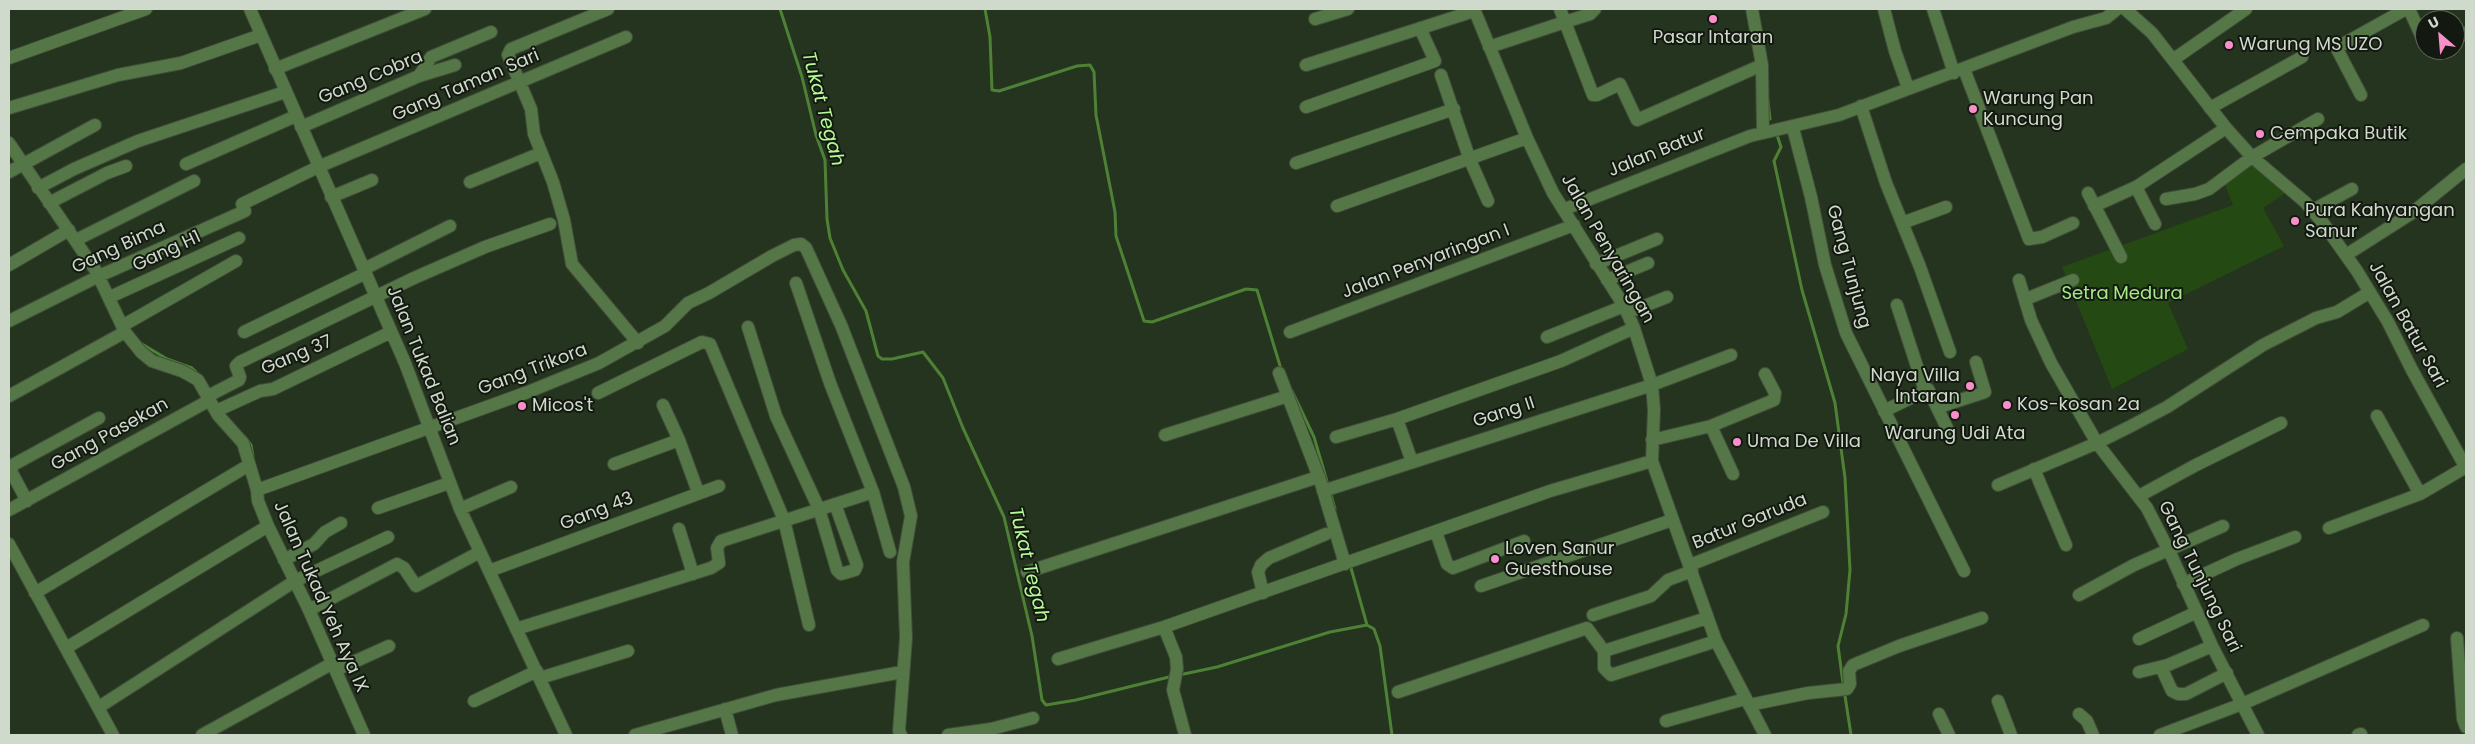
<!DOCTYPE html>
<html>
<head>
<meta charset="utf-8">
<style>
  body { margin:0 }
  #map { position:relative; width:2475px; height:744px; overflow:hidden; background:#25341e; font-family:Poppins,sans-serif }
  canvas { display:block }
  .frame { position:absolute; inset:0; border:10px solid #d0dacc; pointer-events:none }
  .north { position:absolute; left:2415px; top:10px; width:50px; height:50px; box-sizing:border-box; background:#131910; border:1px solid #5f665b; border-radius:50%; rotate:333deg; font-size:14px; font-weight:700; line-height:20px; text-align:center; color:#d0dacc }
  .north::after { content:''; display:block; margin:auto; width:18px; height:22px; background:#f98fca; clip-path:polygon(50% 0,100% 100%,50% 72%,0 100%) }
</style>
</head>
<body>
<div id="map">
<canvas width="2475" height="744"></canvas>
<div class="frame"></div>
<div class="north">U</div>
</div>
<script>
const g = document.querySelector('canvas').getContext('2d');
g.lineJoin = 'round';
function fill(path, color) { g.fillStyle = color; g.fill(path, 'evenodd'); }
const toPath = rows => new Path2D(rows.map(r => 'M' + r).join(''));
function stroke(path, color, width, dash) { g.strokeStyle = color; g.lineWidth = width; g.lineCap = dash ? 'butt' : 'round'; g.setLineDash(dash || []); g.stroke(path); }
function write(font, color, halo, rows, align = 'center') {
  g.font = font + ' Poppins,sans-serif'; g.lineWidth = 4; g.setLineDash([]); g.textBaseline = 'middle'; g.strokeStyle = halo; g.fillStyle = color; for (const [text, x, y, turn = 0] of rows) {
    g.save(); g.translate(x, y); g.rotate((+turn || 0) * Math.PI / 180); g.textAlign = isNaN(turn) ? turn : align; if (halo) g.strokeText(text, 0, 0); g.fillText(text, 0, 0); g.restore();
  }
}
const green = toPath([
  [2249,160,2287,192,2263,208,2284,246,2168,303,2188,349,2112,389,2062,267,2233,205,2222,177]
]);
const stream = toPath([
  [780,9,802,77,816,135,825,160,827,219,830,238,843,270,866,311,878,356,882,359,892,359,923,352,943,378,963,428,1004,517,1032,636,1042,700,1046,705,1076,700,1173,676],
  [985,9,990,37,992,90,999,91,1077,66,1090,65,1094,72,1096,115,1115,212,1116,236,1144,321,1152,322,1246,289,1257,290,1281,369],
  [1768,101,1770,119],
  [1776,132,1781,147,1774,161,1802,290,1835,403,1845,478,1850,570,1846,614,1838,646,1843,683],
  [142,344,167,359,192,368,197,373],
  [1292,391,1314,437,1328,485],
  [245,437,251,445,253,456],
  [1330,491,1335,509],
  [1351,568,1367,625],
  [1179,675,1217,667,1330,632,1367,625,1374,629,1380,646,1392,735],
  [1845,696,1851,735]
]);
const minor = toPath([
  [250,9,405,363,460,509,566,735],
  [608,9,511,49,508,55,531,109,534,134,553,182,564,220,572,264,638,343],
  [1474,9,1527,138,1553,193,1624,306,1634,328,1652,385,1654,410,1652,461,1716,641,1765,735],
  [1560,9,1565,22,1590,14,1595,9],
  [1752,9,1762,65,1763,133],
  [1884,9,1895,51,1908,88],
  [1933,9,1954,73],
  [2125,9,2152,33,2226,128,2252,157,2305,202,2323,223,2357,271,2388,322,2412,370,2466,468],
  [2409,9,2425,44],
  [1315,19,1348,9],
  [2455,39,2466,33],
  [1489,47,1565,22,1593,95,1597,95,1620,84,1637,120,1762,65],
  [9,58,146,9],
  [2174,59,2246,9],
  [1306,65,1474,11],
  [275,69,425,9],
  [1964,69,2029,239,2042,237,2073,223],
  [1441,75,1470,160,1488,201],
  [419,76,431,57,491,32],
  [2361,95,2337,49,2343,44,2406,9],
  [1861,106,1886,183,1920,267,1950,352],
  [1306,107,1435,61,1420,28],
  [9,108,118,75,181,63,261,35],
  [2210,108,2302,57],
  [301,127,419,76,455,65],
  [1793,128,1811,197,1825,265,1846,333,1964,571],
  [9,143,96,271,125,332,141,352,152,361,182,371,198,380,218,415,243,443,257,490,258,501,268,526,309,610,364,735],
  [1296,163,1454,109],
  [186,164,296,116],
  [9,172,95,125],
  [470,182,541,153],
  [2136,187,2155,224],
  [38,188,74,169,138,141,285,92],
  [2088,193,2121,257],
  [331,197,372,180],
  [2166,199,2195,194,2209,189,2252,157,2318,119],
  [49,203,107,173,126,166],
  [1337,206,1527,138],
  [2094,206,2136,187,2226,128],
  [1565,209,1750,136,1839,115,2073,27,2106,18,2117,9],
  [2313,210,2352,189],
  [1902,223,1946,207],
  [76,240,194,181],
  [2346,255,2412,213,2466,169],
  [1596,264,1657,239],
  [9,265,69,230],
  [364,269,450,226],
  [1607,280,1648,263],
  [2019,280,2031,320,2051,363,2097,443,2147,508,2171,555,2212,646,2258,735],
  [796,283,830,383,873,492,890,552],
  [110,297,239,238],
  [2026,299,2073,280],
  [1627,313,1667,297],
  [9,321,99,276,245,211,242,204,318,167,626,37],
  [122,326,236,261],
  [748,327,776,416,819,509,837,570,841,574,855,570,857,565,835,504],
  [244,332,366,273],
  [1290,332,1574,225],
  [1547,337,1624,306],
  [1279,373,1320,480,1345,564],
  [1925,391,1928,389,1948,430],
  [598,393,702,342,710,344,784,520,809,625],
  [9,396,125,332],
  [208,396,239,380,240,377,236,366,240,362,414,278,485,247,550,224],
  [663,405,679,440,698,492],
  [1939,407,1985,392,1976,362],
  [216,411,260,391,273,389,391,332],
  [1884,411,1925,391,1897,305],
  [2377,416,2420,494],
  [1397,419,1412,462],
  [1711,426,1733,474],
  [1165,435,1288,396],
  [1336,437,1397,419,1561,361,1634,328],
  [1652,440,1711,426,1774,400,1775,393,1765,374],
  [614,464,679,440],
  [2034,469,2066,545],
  [1998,485,2097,443,2131,426,2167,407,2263,345,2316,318,2337,312,2370,292],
  [257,490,528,392,599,363,665,326,688,303,709,293,772,256,794,245,801,244,806,248,841,325,904,487,911,516,903,562,906,638,899,731,901,735],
  [1323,491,1652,385,1731,355],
  [2139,496,2196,465,2281,423],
  [27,501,12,473,11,466,99,418],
  [378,508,449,483],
  [460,509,511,487],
  [9,510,210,400],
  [2329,528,2420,494,2466,467],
  [679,529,693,574],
  [1436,532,1447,564,1453,568,1524,541],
  [9,544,113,735],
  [284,560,314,544,325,532,341,523],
  [1690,565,1823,512],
  [489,571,719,486],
  [1027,572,1318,477],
  [2183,584,2237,559,2295,537],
  [1481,586,1672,520],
  [35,593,249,465],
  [1263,593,1258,572,1261,565,1269,558,1326,534],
  [2079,595,2134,565,2223,526],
  [309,610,397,564,404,568,416,586,480,552],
  [1593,615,1651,596,1668,580,1692,571],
  [1164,627,1176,657,1177,669,1173,690,1185,735],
  [516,629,711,568,719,563,717,548,721,541,873,492],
  [2457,638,2463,719,2466,727],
  [2139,639,2197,612],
  [66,648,268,526],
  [1604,651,1707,618],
  [1058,659,1164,627,1550,491,1652,461],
  [2161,667,2172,691,2178,694,2186,694,2227,673],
  [336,670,389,646],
  [2139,672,2168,665,2212,646],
  [540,678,628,651],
  [1398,692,1587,628,1604,651,1604,668,1611,675,1716,641],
  [474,701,537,671],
  [1998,701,2011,735],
  [1749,705,1808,693,1847,689,1850,684,1849,671,1853,665,1899,646,1982,618],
  [99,707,295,581,388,537],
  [725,709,732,735],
  [1939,714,1949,735],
  [2079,714,2087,721,2093,735],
  [1666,721,1745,699],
  [202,735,333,663],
  [635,735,776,695,902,672],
  [948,735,991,729,1033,718],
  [2160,735,2242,704,2423,625],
  [2358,735,2361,734]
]);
const markers = [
  [1713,19,5,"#f98fca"],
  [2229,45,5,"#f98fca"],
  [1973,109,5,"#f98fca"],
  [2260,134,5,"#f98fca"],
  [2295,221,5,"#f98fca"],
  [1970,386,5,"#f98fca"],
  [2007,405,5,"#f98fca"],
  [522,406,5,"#f98fca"],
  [1955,415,5,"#f98fca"],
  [1737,442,5,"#f98fca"],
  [1495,559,5,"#f98fca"]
];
const poiNames = [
  ["Pasar Intaran",1713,38,"center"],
  ["Warung MS UZO",2239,45],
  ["Warung Pan",1983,99],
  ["Kuncung",1983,120],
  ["Cempaka Butik",2270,134],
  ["Pura Kahyangan",2305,211],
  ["Sanur",2305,232],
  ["Naya Villa",1960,376,"right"],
  ["Intaran",1960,397,"right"],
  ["Kos-kosan 2a",2017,405],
  ["Micos't",532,406],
  ["Warung Udi Ata",1955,434,"center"],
  ["Uma De Villa",1747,442],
  ["Loven Sanur",1505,549],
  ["Guesthouse",1505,570]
];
const streetNames = [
  ["Gang Cobra",371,78,-23],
  ["Gang Taman Sari",466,86,-23],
  ["Jalan Batur",1657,153,-22],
  ["Gang Bima",119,248,-25],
  ["Jalan Penyaringan",1607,249,60],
  ["Gang H1",167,252,-25],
  ["Jalan Penyaringan I",1426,262,-21],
  ["Gang Tunjung",1848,267,75],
  ["Jalan Batur Sari",2407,325,61],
  ["Gang 37",297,356,-23],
  ["Jalan Tukad Balian",423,366,68],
  ["Gang Trikora",533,370,-21],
  ["Gang II",1504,413,-18],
  ["Gang Pasekan",110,435,-29],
  ["Gang 43",597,512,-21],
  ["Batur Garuda",1750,522,-22],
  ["Gang Tunjung Sari",2199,577,64],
  ["Jalan Tukad Yeh Aya IX",320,597,66]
];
const parkNames = [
  ["Setra Medura",2122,294]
];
const waterNames = [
  ["Tukat Tegah",822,109,75],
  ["Tukat Tegah",1028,565,76]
];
fill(green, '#254912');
stroke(stream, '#4e8136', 3);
stroke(minor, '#404f3a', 14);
stroke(minor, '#557646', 12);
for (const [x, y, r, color] of markers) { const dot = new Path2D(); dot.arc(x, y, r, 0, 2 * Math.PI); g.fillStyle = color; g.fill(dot); stroke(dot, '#131910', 2); }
write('18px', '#d0dacc', '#131910', poiNames, 'left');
write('18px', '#d0dacc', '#131910', streetNames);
write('18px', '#a5ea86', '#131910', parkNames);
write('italic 19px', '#b5fb96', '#131910', waterNames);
</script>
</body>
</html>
